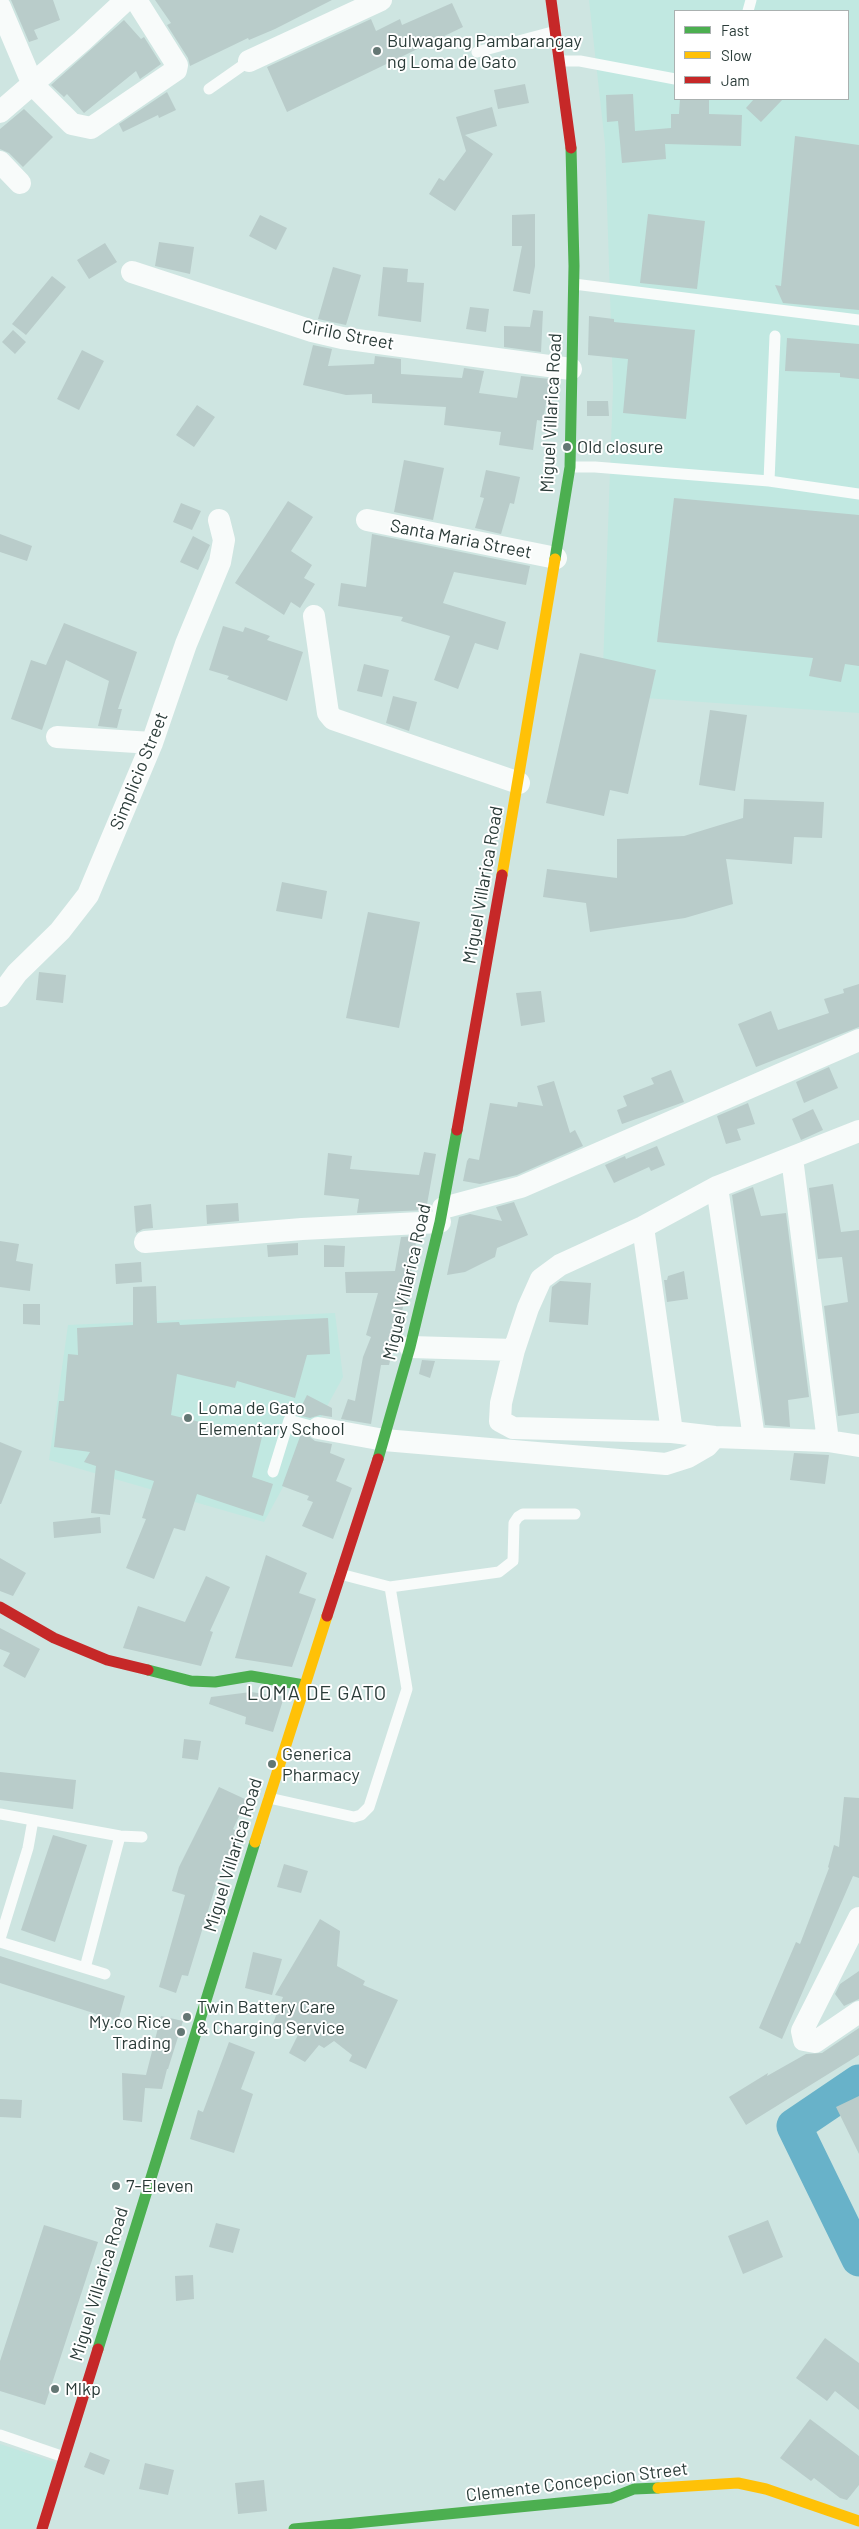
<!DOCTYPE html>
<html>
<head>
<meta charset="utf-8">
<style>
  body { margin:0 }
  #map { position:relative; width:859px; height:2529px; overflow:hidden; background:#cee5e1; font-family:Barlow,sans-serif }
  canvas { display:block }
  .legend { position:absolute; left:674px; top:10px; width:175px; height:90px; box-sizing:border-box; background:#fff; border:1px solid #aab1b0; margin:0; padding:6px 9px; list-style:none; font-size:15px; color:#2b3c39 }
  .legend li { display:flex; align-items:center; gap:10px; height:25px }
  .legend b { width:25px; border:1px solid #aab1b0 }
</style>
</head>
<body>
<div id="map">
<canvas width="859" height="2529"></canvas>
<ul class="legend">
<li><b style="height:6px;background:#4caf50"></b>Fast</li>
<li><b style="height:6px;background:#ffc107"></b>Slow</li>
<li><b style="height:6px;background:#c62828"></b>Jam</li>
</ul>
</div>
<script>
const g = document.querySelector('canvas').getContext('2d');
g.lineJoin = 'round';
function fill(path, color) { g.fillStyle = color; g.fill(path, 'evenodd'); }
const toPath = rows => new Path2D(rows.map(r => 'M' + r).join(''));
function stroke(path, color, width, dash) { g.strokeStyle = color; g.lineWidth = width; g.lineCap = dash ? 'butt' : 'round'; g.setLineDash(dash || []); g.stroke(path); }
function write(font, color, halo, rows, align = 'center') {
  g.font = font + ' Barlow,sans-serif'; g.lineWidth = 4; g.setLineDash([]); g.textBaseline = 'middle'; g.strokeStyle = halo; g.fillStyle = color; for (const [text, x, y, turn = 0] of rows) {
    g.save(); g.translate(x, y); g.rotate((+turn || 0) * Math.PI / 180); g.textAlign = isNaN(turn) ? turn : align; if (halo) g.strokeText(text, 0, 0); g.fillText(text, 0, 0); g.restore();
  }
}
const built = toPath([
  [589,0,859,0,859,713,602,695,613,387,605,144],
  [675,11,848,11,848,99,675,99],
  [335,1313,343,1377,264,1522,49,1460,68,1325],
  [0,2444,57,2463,35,2529,0,2529]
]);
const river = toPath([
  [859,2082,794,2126,859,2259]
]);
const building = toPath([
  [11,0,53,0,60,20,34,30,38,39,29,42],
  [155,0,332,0,275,29,249,40,248,38,190,66,188,58,167,25,171,23],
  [452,3,463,27,287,112,267,67,371,19,376,31,400,19,402,25],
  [124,20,141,39,144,37,161,64,140,79,136,71,84,113,67,94,64,97,51,85],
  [525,84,529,103,498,109,494,90],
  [167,92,176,110,159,118,158,115,123,132,119,124],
  [633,94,635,131,671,128,671,114,679,114,680,99,709,99,709,114,742,115,741,146,665,144,666,159,622,163,618,121,607,122,606,95],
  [754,99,783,99,761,122,746,108],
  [492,107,497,126,465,135,493,154,455,211,429,194,439,178,444,181,466,151,456,117],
  [24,109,53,137,23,167,9,153,0,149,0,129],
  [795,136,859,145,859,310,783,303,775,285,781,286],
  [535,214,535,266,530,294,513,291,522,246,512,246,512,215],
  [648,214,705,221,697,289,640,283],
  [260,215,287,228,276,250,249,236],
  [159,242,194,247,190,274,155,266],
  [105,243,117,262,89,279,77,260],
  [333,267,361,275,346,325,318,319],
  [383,267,408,269,407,282,424,283,421,322,378,316],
  [52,276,66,287,26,335,12,324],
  [470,307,489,309,486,332,466,329],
  [533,310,543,311,541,352,504,347,504,326,530,327],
  [589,316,614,319,614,322,695,330,686,419,623,413,628,359,588,355],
  [13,330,26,342,15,354,2,342],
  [787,338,859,344,859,379,840,377,840,373,785,371],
  [313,345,332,349,328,366,374,364,375,356,401,359,401,374,462,378,464,368,484,371,479,393,517,398,521,376,550,379,543,421,537,420,533,450,499,445,501,432,444,425,446,407,372,403,372,394,346,395,303,385],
  [82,350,104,361,79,410,57,399],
  [587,401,608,401,609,416,587,416],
  [197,405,215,417,194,447,176,435],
  [404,460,444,468,433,520,394,512],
  [486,470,520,477,514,504,510,503,501,534,475,528,484,498,480,497],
  [674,498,859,515,859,666,845,664,841,682,809,676,813,658,657,642],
  [288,501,313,517,291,551,312,565,304,578,315,584,300,608,291,602,284,615,235,583],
  [181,503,201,511,192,530,173,522],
  [0,534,32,546,27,561,0,552],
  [372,534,530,566,526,585,454,572,443,603,506,622,498,650,475,643,458,689,434,680,450,636,401,621,403,617,338,606,341,583,366,587],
  [193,536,210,545,198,570,180,562],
  [64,623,137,652,118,709,122,709,117,728,98,726,109,681,66,660,42,730,11,719,31,660,46,665],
  [223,626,243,632,245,627,270,636,267,640,303,652,287,701,227,679,229,676,209,670],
  [580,653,656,670,628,794,610,790,604,816,546,803],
  [364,664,389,670,382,697,357,691],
  [393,696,417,702,409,731,386,723],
  [710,710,747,715,735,791,699,785],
  [744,799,824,802,822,838,794,837,792,864,726,859,733,904,685,918,590,932,586,903,543,897,547,869,617,878,617,839,684,836,743,818],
  [282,882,327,891,322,919,276,911],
  [368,912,420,922,399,1028,346,1018],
  [39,972,66,975,63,1003,36,1000],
  [859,984,859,1027,756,1067,738,1024,771,1011,778,1030,829,1013,824,999,844,993,843,989],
  [541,991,545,1022,521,1026,516,993],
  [829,1067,838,1088,804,1103,796,1082],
  [671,1070,684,1102,622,1124,617,1110,627,1106,623,1096,654,1084,651,1078],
  [554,1081,570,1133,575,1130,583,1146,517,1175,480,1184,463,1181,467,1161,469,1158,479,1160,490,1103,517,1107,518,1102,543,1106,537,1086],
  [748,1103,755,1124,737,1129,741,1140,726,1144,717,1116],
  [813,1109,823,1130,801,1140,792,1119],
  [657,1146,665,1165,651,1171,649,1167,614,1183,605,1165,625,1156,626,1159],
  [424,1152,436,1154,426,1210,357,1213,359,1199,324,1195,328,1153,352,1156,350,1169,419,1175],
  [833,1184,841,1232,859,1230,859,1413,838,1416,824,1306,848,1302,842,1257,818,1259,809,1188],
  [753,1187,761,1216,786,1213,809,1397,788,1400,790,1427,765,1425,732,1195],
  [514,1202,528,1235,497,1248,495,1257,465,1272,447,1275,459,1217,470,1214,502,1221,496,1207],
  [238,1203,239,1221,207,1224,206,1205],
  [151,1204,153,1228,143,1229,136,1233,134,1206],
  [417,1236,411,1274,389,1365,381,1365,371,1424,341,1419,348,1399,355,1401,363,1357,371,1337,366,1335,378,1293,346,1293,345,1272,395,1271,401,1237],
  [0,1241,19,1244,16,1261,33,1264,30,1291,0,1287],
  [298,1243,298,1255,268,1257,267,1245],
  [324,1245,345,1246,344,1267,324,1267],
  [141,1262,142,1282,116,1284,115,1264],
  [684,1271,688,1299,667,1302,664,1280,667,1280,668,1276],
  [560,1281,591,1283,588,1325,549,1322,552,1287],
  [156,1286,157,1323,179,1322,180,1325,328,1318,330,1354,307,1355,295,1398,237,1381,235,1388,177,1374,171,1415,262,1437,252,1477,273,1484,263,1516,197,1494,185,1531,174,1528,154,1579,126,1568,146,1519,142,1518,154,1481,115,1470,110,1515,91,1513,96,1466,84,1462,90,1452,54,1447,59,1401,64,1401,68,1354,78,1355,77,1328,133,1325,133,1287],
  [23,1304,40,1304,40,1325,23,1324],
  [422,1360,435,1361,430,1378,419,1374],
  [307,1395,332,1408,332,1417,320,1415,310,1418,297,1415],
  [302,1431,315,1441,332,1444,330,1453,345,1459,336,1481,352,1488,333,1539,302,1526,313,1502,307,1500,309,1496,282,1486],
  [0,1442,22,1451,1,1504,0,1504],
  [794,1453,829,1455,825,1484,790,1480],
  [100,1517,101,1533,54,1538,53,1522],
  [266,1555,307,1573,299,1593,316,1599,292,1667,235,1658],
  [0,1558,26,1573,13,1596,0,1591],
  [206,1576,230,1587,210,1631,213,1632,201,1666,123,1648,138,1606,185,1622],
  [0,1628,40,1649,25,1678,3,1666,10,1653,0,1649],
  [251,1692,284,1697,273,1732,245,1724,246,1717,209,1704,211,1697],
  [184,1739,201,1741,198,1760,182,1758],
  [0,1772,76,1780,73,1809,0,1800],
  [219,1787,247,1800,233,1829,242,1834,231,1869,222,1865,188,1976,182,1975,176,1993,159,1987,185,1895,172,1891,179,1867],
  [844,1797,859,1798,859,1878,853,1876,782,2039,759,2028,796,1942,800,1944,829,1868,828,1867,834,1845,839,1847],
  [53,1835,87,1845,55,1942,21,1930],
  [284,1864,308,1871,301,1893,277,1887],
  [320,1919,340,1931,337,1966,365,1981,363,1985,398,2000,366,2069,349,2061,352,2055,334,2041,324,2048,319,2045,305,2062,289,2053,298,2035,272,2026,283,1997,275,1995],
  [253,1952,282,1959,272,1995,245,1988],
  [0,1956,125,1996,118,2021,0,1983],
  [859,1971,859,1999,844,2006,835,1994,840,1984],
  [161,2016,183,2021,168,2069,167,2069,162,2089,145,2088,142,2122,123,2120,122,2073,146,2075],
  [859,2028,859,2055,746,2125,729,2097,768,2073,767,2076,806,2054,822,2053],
  [229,2042,255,2052,241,2089,253,2094,234,2153,190,2139,198,2110,203,2112],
  [859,2096,859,2154,836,2107],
  [0,2099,22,2100,21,2118,0,2117],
  [768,2220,783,2257,743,2274,728,2236],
  [216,2223,240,2229,233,2253,209,2247],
  [44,2225,98,2242,45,2405,0,2391,0,2361],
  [193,2275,194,2299,176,2301,175,2276],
  [825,2338,859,2363,859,2410,835,2391,827,2401,796,2378],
  [810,2419,859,2456,859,2485,847,2500,840,2498,814,2478,811,2481,780,2458],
  [90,2452,110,2460,104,2475,84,2467],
  [145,2463,174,2470,168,2495,139,2489],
  [264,2480,267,2511,238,2514,235,2483]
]);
const lane = toPath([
  [748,11,751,0],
  [477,52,556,31],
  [560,61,580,61,675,79],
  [209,89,249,61],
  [574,284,859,320],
  [570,467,595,467,769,481,859,494],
  [769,481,775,336],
  [273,1472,289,1420,318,1428],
  [390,1587,499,1572,513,1561,514,1523,518,1517,523,1514,575,1514],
  [269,1798,354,1817,361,1815,369,1807,407,1689,390,1587,340,1574],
  [0,1814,120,1836,142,1837],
  [0,1939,28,1848,33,1820],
  [0,1942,105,1974],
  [85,1968,120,1836],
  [0,2435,64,2457]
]);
const street = toPath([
  [0,7,33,85,72,124,91,128,176,70,177,65,136,0],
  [249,61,381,0],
  [0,112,82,41,126,0],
  [0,162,20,183],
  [132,272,312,331,342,338,571,369],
  [367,520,556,558],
  [314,616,328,713,333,719,519,783],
  [57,737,152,743],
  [0,996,17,973,60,931,88,895,152,743,186,644,220,562,224,540,219,520],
  [859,1131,717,1187,643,1227,560,1265,541,1279,528,1308,514,1350,501,1403,500,1421,513,1428,672,1432,715,1437,828,1441,859,1446],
  [792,1158,828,1441],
  [717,1187,754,1438],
  [443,1208,521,1187,859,1040],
  [643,1227,672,1432],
  [145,1242,302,1229,440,1222],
  [410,1347,514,1350],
  [318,1428,384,1440,666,1464,688,1457,707,1446,715,1437],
  [859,1918,802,2031,804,2040,815,2042,859,2012]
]);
const fast = toPath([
  [555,559,570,467,574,266,571,148],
  [378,1459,410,1347,440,1222,457,1130],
  [148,1670,191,1681,215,1682,251,1676,304,1685],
  [98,2349,255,1842],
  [294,2529,611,2498,634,2489,658,2488]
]);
const slow = toPath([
  [502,875,555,559],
  [255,1842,327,1616],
  [658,2488,738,2483,766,2489,859,2521]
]);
const jam = toPath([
  [551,0,571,148],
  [457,1130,502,875],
  [0,1607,54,1638,107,1660,148,1670],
  [327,1616,378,1459],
  [42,2529,98,2349]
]);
const markers = [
  [377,51,5,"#647774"],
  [567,447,5,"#647774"],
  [188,1418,5,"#647774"],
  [272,1764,5,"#647774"],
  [187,2017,5,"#647774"],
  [181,2032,5,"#647774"],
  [116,2186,5,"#647774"],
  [55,2389,5,"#647774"]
];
const poiNames = [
  ["Bulwagang Pambarangay",387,41],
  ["ng Loma de Gato",387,62],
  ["Old closure",577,447],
  ["Loma de Gato",198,1408],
  ["Elementary School",198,1429],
  ["Generica",282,1754],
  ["Pharmacy",282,1775],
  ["Twin Battery Care",197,2007],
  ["& Charging Service",197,2028],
  ["My.co Rice",171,2022,"right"],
  ["Trading",171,2043,"right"],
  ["7-Eleven",126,2186],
  ["Mlkp",65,2389]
];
const streetNames = [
  ["Cirilo Street",348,335,11],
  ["Miguel Villarica Road",551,413,-87],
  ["Santa Maria Street",461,539,11],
  ["Simplicio Street",139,771,-68],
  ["Miguel Villarica Road",483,885,-80],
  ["Miguel Villarica Road",407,1282,-77],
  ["Miguel Villarica Road",233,1855,-73],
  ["Miguel Villarica Road",99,2284,-73],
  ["Clemente Concepcion Street",577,2482,-7]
];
const quarterNames = [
  ["LOMA DE GATO",317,1693]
];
fill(built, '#c1e8e1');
stroke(river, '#68b2c9', 35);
fill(building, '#b9ccca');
stroke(lane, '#f8fbfa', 11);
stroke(street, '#f8fbfa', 22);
stroke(fast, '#4caf50', 11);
stroke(slow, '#ffc107', 11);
stroke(jam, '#c62828', 11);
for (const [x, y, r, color] of markers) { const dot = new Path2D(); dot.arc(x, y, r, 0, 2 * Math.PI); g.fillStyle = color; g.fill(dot); stroke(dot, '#fff', 2); }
write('18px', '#2b3c39', '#fff', poiNames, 'left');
write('18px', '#2b3c39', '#fff', streetNames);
g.letterSpacing = '1px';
write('20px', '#2b3c39', '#fff', quarterNames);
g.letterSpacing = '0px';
</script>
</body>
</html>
